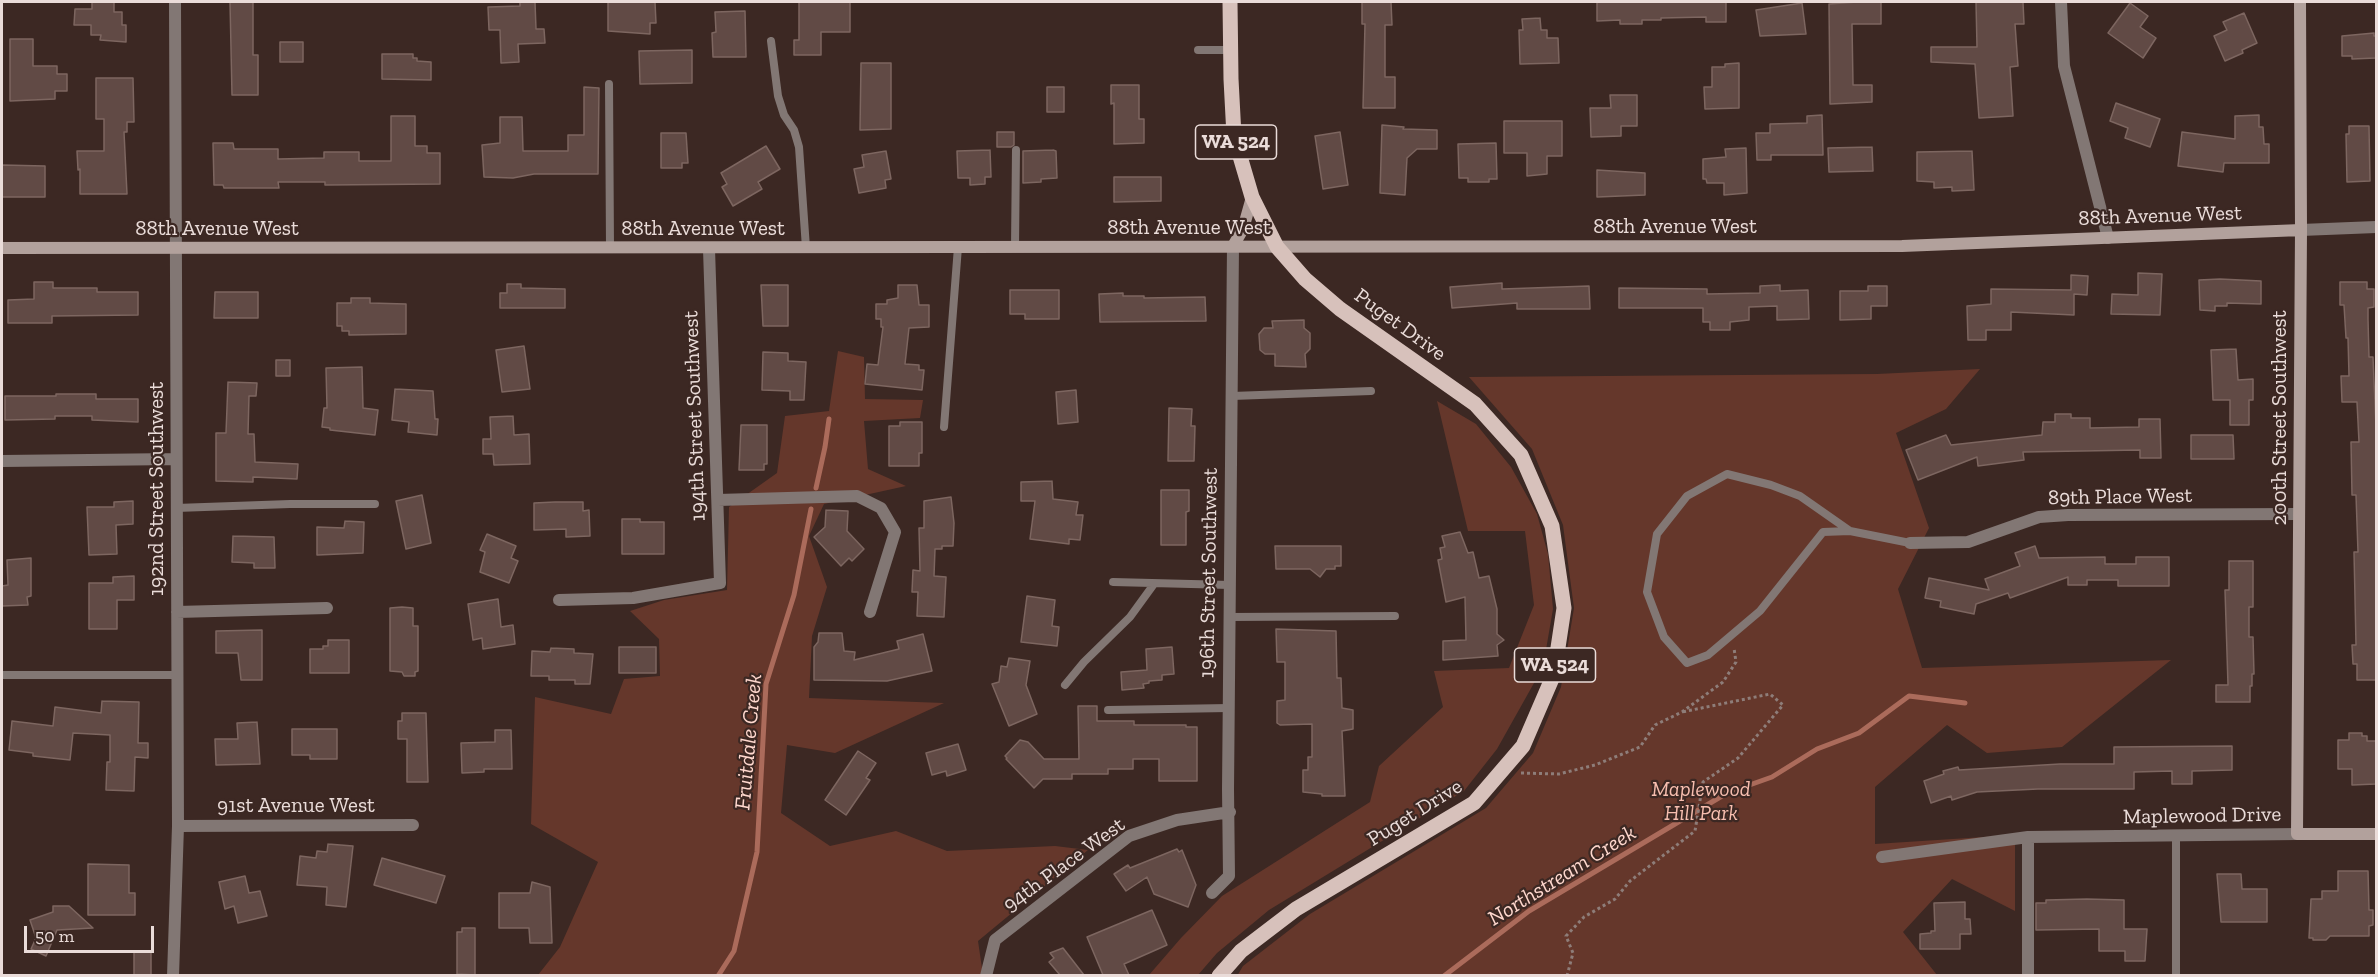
<!DOCTYPE html>
<html>
<head>
<meta charset="utf-8">
<style>
  body { margin:0 }
  #map { position:relative; width:2378px; height:977px; overflow:hidden; background:#3c2823; font-family:"Zilla Slab",serif }
  canvas { display:block }
  .frame { position:absolute; inset:0; border:3px solid #eadcd9; pointer-events:none }
  .scale { position:absolute; left:24px; top:926px; width:130px; height:27px; box-sizing:border-box; border:3px solid #eadcd9; border-top:0; padding-left:8px; font-size:18px; line-height:21px; white-space:nowrap; color:#eadcd9; -webkit-text-stroke:4px #3c2823; paint-order:stroke }
</style>
</head>
<body>
<div id="map">
<canvas width="2378" height="977"></canvas>
<div class="frame"></div>
<div class="scale">50 m</div>
</div>
<script>
const g = document.querySelector('canvas').getContext('2d');
g.lineJoin = 'round';
function fill(path, color) { g.fillStyle = color; g.fill(path, 'evenodd'); }
const toPath = rows => new Path2D(rows.map(r => 'M' + r).join(''));
function stroke(path, color, width, dash) { g.strokeStyle = color; g.lineWidth = width; g.lineCap = dash ? 'butt' : 'round'; g.setLineDash(dash || []); g.stroke(path); }
function write(font, color, halo, rows, align = 'center') {
  g.font = font + ' "Zilla Slab",serif'; g.lineWidth = 4.5; g.setLineDash([]); g.textBaseline = 'middle'; g.strokeStyle = halo; g.fillStyle = color; for (const [text, x, y, turn = 0] of rows) {
    g.save(); g.translate(x, y); g.rotate((+turn || 0) * Math.PI / 180); g.textAlign = isNaN(turn) ? turn : align; if (halo) g.strokeText(text, 0, 0); g.fillText(text, 0, 0); g.restore();
  }
}
const green = toPath([
  [838,351,864,357,865,399,923,400,920,418,864,421,868,469,906,486,824,504,809,536,827,587,812,636,809,698,944,703,835,753,787,745,781,813,830,846,896,831,947,851,1055,846,1088,850,978,941,983,975,538,975,560,947,598,862,531,824,535,697,611,714,624,679,660,676,659,639,630,611,664,600,727,590,729,507,777,473,785,416,829,411],
  [1980,369,1946,409,1896,433,1929,528,1898,589,1922,668,2171,660,2062,747,1987,753,1947,725,1875,787,1875,844,2015,835,2015,911,1952,879,1903,932,1937,975,1237,976,1243,966,1310,914,1486,808,1533,753,1561,687,1574,608,1563,525,1532,449,1469,377,1877,374],
  [1437,401,1476,424,1511,467,1537,514,1548,554,1553,609,1543,667,1497,749,1464,791,1269,910,1217,953,1198,975,1149,975,1181,938,1222,896,1370,802,1379,766,1443,707,1434,671,1509,668,1534,605,1525,531,1468,531]
]);
const stream = toPath([
  [816,488,825,447,829,419],
  [718,976,734,951,757,852,766,684,794,595,811,509],
  [1444,976,1529,911,1727,793,1772,777,1817,749,1859,733,1909,696,1965,703]
]);
const building = toPath([
  [92,2,114,2,114,12,122,12,122,25,126,25,126,42,100,40,101,35,91,35,91,25,74,25,75,9,92,9,92,2],
  [230,2,253,2,253,55,258,55,258,95,232,95,230,2],
  [520,2,535,2,536,29,544,29,545,43,518,44,519,62,501,63,500,30,489,30,488,7,520,6,520,2],
  [608,2,655,2,656,23,650,23,650,34,608,31,608,2],
  [799,2,850,2,850,32,821,32,821,55,794,55,794,40,799,40,799,2],
  [1362,2,1391,2,1392,25,1385,25,1385,77,1395,77,1395,108,1363,108,1365,24,1362,24,1362,2],
  [1597,2,1726,2,1726,22,1706,22,1706,17,1661,18,1661,20,1642,20,1642,24,1620,24,1620,20,1597,21,1597,2],
  [1857,2,1881,2,1881,24,1852,24,1853,85,1872,85,1872,102,1830,104,1829,4,1857,2],
  [1976,2,2023,2,2024,24,2015,24,2018,66,2010,67,2013,116,1979,118,1975,64,1931,62,1931,47,1977,47,1976,2],
  [1802,3,1806,34,1760,36,1756,10,1802,3],
  [2130,3,2148,16,2140,27,2156,38,2143,58,2108,33,2130,3],
  [745,11,746,57,713,57,712,33,716,32,715,12,745,11],
  [2244,13,2257,43,2242,50,2243,53,2225,61,2214,36,2227,30,2223,22,2244,13],
  [1540,18,1541,30,1547,30,1547,38,1558,38,1559,63,1520,64,1519,30,1523,30,1522,19,1540,18],
  [2374,33,2374,36,2376,36,2376,58,2352,59,2352,56,2342,56,2342,36,2374,33],
  [10,39,33,39,33,66,57,66,57,74,67,74,67,91,55,91,55,99,10,101,10,39],
  [280,42,303,42,303,62,280,62,280,42],
  [692,50,692,83,640,84,639,51,692,50],
  [382,54,413,54,413,58,417,58,417,61,431,62,431,80,382,79,382,54],
  [861,63,891,63,891,129,860,130,861,63],
  [1739,63,1739,108,1705,109,1704,87,1712,87,1712,67,1725,67,1725,64,1739,63],
  [96,78,133,78,134,122,127,122,127,132,124,132,127,194,80,194,80,169,78,170,77,151,104,151,104,119,96,119,96,78],
  [1111,85,1139,85,1139,119,1144,119,1144,143,1114,144,1114,103,1111,104,1111,85],
  [584,87,599,88,598,174,534,174,513,178,484,177,482,145,500,143,500,117,522,117,523,151,568,151,568,135,584,135,584,87],
  [1047,87,1064,87,1064,112,1047,112,1047,87],
  [1610,95,1637,95,1637,126,1621,126,1621,136,1591,137,1590,108,1611,108,1610,95],
  [2116,103,2160,119,2150,147,2125,138,2128,128,2110,121,2116,103],
  [1822,115,1823,155,1771,155,1771,160,1757,160,1756,133,1770,133,1770,124,1807,123,1807,116,1822,115],
  [2259,115,2259,127,2263,127,2264,144,2269,144,2269,163,2224,163,2223,172,2178,166,2182,132,2235,139,2235,116,2259,115],
  [391,116,415,116,415,146,427,146,427,153,440,153,440,184,325,185,325,182,278,182,279,188,224,188,223,185,214,185,213,143,233,143,234,149,278,149,278,159,324,158,324,152,359,152,359,161,391,161,391,116],
  [1504,121,1562,121,1562,156,1547,156,1547,174,1527,176,1527,153,1504,153,1504,121],
  [1382,125,1404,127,1403,129,1437,130,1437,149,1417,149,1407,158,1405,195,1380,193,1382,125],
  [2349,126,2369,126,2370,181,2347,182,2346,134,2349,134,2349,126],
  [997,132,1014,132,1014,145,1011,147,997,147,997,132],
  [1340,132,1348,185,1323,189,1315,136,1340,132],
  [661,133,686,133,688,163,682,163,682,168,661,168,661,133],
  [1496,143,1497,179,1489,179,1489,182,1468,182,1468,178,1459,178,1458,144,1496,143],
  [766,146,780,169,758,182,762,189,733,206,722,187,727,184,721,173,766,146],
  [1872,147,1873,171,1829,172,1828,148,1872,147],
  [1746,148,1747,193,1724,195,1724,183,1707,183,1706,179,1703,179,1703,159,1726,157,1725,149,1746,148],
  [990,150,991,177,985,177,985,184,970,185,970,178,958,178,957,151,990,150],
  [1053,150,1056,151,1057,178,1041,179,1041,182,1023,183,1023,151,1053,150],
  [886,151,891,179,885,180,886,188,859,193,854,169,864,167,862,155,886,151],
  [1972,151,1974,190,1952,191,1952,187,1934,188,1934,182,1917,181,1917,152,1972,151],
  [2,165,45,166,45,197,2,197,2,165],
  [1597,170,1645,173,1645,195,1597,197,1597,170],
  [1114,177,1161,177,1161,201,1114,202,1114,177],
  [2138,273,2162,274,2160,315,2111,314,2112,294,2138,295,2138,273],
  [2071,275,2088,276,2087,295,2074,294,2074,315,2011,312,2011,330,1986,330,1986,340,1968,340,1967,306,1991,304,1991,289,2071,290,2071,275],
  [2220,279,2261,281,2261,304,2227,303,2227,306,2215,306,2215,311,2200,310,2199,280,2220,279],
  [34,282,53,282,53,288,97,288,97,292,138,292,138,315,52,316,52,323,8,323,8,300,34,299,34,282],
  [2340,282,2367,282,2367,289,2374,289,2374,307,2368,308,2368,319,2369,357,2373,357,2376,427,2376,680,2357,680,2357,664,2353,664,2352,645,2356,645,2354,552,2358,552,2356,495,2352,495,2351,442,2359,442,2357,402,2342,402,2341,376,2349,376,2348,338,2346,338,2344,305,2340,305,2340,282],
  [1502,283,1502,289,1589,286,1590,309,1517,309,1517,303,1452,308,1450,287,1502,283],
  [507,284,521,284,521,288,565,289,565,308,500,308,500,293,507,293,507,284],
  [761,285,788,285,788,326,763,326,761,285],
  [898,285,917,285,919,305,929,305,929,327,909,328,905,364,919,365,919,370,924,370,922,390,865,384,867,364,878,365,883,327,881,327,881,319,876,319,876,304,887,304,887,300,898,298,898,285],
  [1780,285,1780,291,1808,290,1809,319,1777,320,1777,306,1749,307,1749,320,1730,322,1730,330,1710,330,1710,322,1703,322,1703,308,1619,308,1619,288,1707,289,1707,294,1760,293,1760,286,1780,285],
  [1868,286,1887,286,1887,306,1871,306,1871,319,1840,320,1840,291,1868,291,1868,286],
  [1010,290,1059,290,1059,319,1025,319,1025,314,1010,314,1010,290],
  [215,292,258,292,258,318,214,318,215,292],
  [1123,293,1123,296,1144,296,1144,298,1205,297,1206,321,1100,322,1099,294,1123,293],
  [351,298,370,298,370,303,406,304,406,334,349,335,349,331,342,331,342,326,337,326,337,303,351,303,351,298],
  [1304,320,1304,328,1310,333,1310,349,1305,354,1306,367,1275,366,1275,354,1265,354,1260,350,1259,334,1264,328,1273,328,1272,321,1304,320],
  [524,346,530,389,502,392,496,350,524,346],
  [2236,349,2238,380,2253,379,2253,400,2249,400,2249,425,2230,425,2230,400,2213,400,2211,350,2236,349],
  [763,352,788,353,788,361,806,362,804,400,790,400,790,391,762,390,763,352],
  [276,360,290,360,290,376,276,376,276,360],
  [362,367,363,408,378,410,375,435,330,430,330,428,322,427,324,408,327,408,326,368,362,367],
  [228,382,257,383,256,396,249,396,248,434,254,434,255,462,298,464,297,479,253,477,253,482,216,481,216,433,226,433,228,382],
  [395,389,433,391,435,419,438,419,437,435,408,432,409,422,392,420,395,389],
  [1076,390,1078,422,1058,424,1056,392,1076,390],
  [56,394,96,394,96,399,138,399,138,422,92,420,92,416,55,416,55,419,5,420,5,396,56,396,56,394],
  [1169,408,1192,409,1191,426,1195,426,1194,461,1168,461,1169,408],
  [2055,414,2071,414,2071,418,2090,418,2090,428,2139,427,2139,419,2160,419,2161,458,2140,458,2140,450,2023,452,2024,460,1978,466,1977,457,1918,480,1906,450,1946,435,1951,445,2042,435,2043,422,2055,422,2055,414],
  [513,416,514,435,529,434,530,464,494,465,493,454,483,454,483,439,491,439,490,417,513,416],
  [900,422,922,422,922,453,919,453,919,466,889,466,889,426,900,426,900,422],
  [741,425,767,425,767,464,764,464,764,470,739,470,741,425],
  [2191,435,2233,435,2234,459,2191,459,2191,435],
  [1052,481,1053,499,1078,502,1076,515,1083,515,1080,540,1069,539,1069,544,1030,539,1035,501,1021,501,1021,482,1052,481],
  [1161,490,1189,490,1189,511,1186,512,1186,545,1161,545,1161,490],
  [422,495,431,543,406,549,396,501,422,495],
  [951,497,954,523,953,546,942,546,942,549,935,549,934,576,946,577,944,617,917,616,918,592,912,592,913,570,920,571,919,528,924,528,924,501,951,497],
  [133,501,133,524,116,525,117,554,89,555,87,507,114,507,114,502,133,501],
  [555,502,583,502,583,511,589,510,590,536,566,537,566,529,534,530,534,503,555,502],
  [826,510,848,511,847,531,864,549,852,561,849,558,841,566,814,537,825,527,826,510],
  [622,519,640,519,640,522,664,522,664,554,622,554,622,519],
  [345,521,364,522,363,553,317,555,317,527,344,528,345,521],
  [1460,532,1468,553,1473,552,1479,578,1489,576,1497,609,1497,634,1504,640,1497,645,1498,656,1443,660,1443,641,1466,640,1465,597,1446,602,1438,560,1442,559,1440,548,1445,547,1442,536,1460,532],
  [487,534,516,546,511,558,518,561,509,583,480,572,485,552,480,550,487,534],
  [233,536,274,537,275,568,254,568,254,563,232,562,233,536],
  [1275,546,1341,546,1341,566,1335,566,1335,569,1326,569,1320,577,1310,569,1276,569,1275,546],
  [2035,546,2039,558,2105,557,2105,564,2136,564,2136,557,2169,557,2169,586,2118,586,2118,580,2087,580,2087,585,2068,585,2068,577,2010,598,2008,593,1976,604,1974,614,1940,607,1941,601,1925,598,1929,578,1989,590,1985,579,2020,566,2015,553,2035,546],
  [31,558,31,596,27,597,28,605,2,606,2,586,8,585,7,560,31,558],
  [2229,561,2253,561,2253,607,2249,607,2249,637,2253,637,2254,674,2252,674,2252,686,2250,686,2250,702,2216,702,2216,685,2228,685,2225,590,2229,590,2229,561],
  [134,576,134,600,117,600,117,629,89,629,89,583,113,583,113,577,134,576],
  [1027,596,1055,600,1052,626,1059,627,1057,646,1021,642,1027,596],
  [498,599,501,627,513,625,515,644,483,649,482,638,473,640,468,604,498,599],
  [402,607,413,608,413,626,418,626,418,671,415,672,415,676,404,676,402,672,390,671,390,608,402,607],
  [1276,629,1336,631,1337,678,1341,678,1342,708,1353,710,1353,729,1342,731,1345,796,1322,796,1322,794,1303,792,1303,770,1308,770,1308,757,1312,757,1312,724,1280,725,1277,723,1277,701,1285,700,1285,662,1277,662,1276,629],
  [262,630,262,680,241,680,238,653,216,653,216,631,262,630],
  [819,633,842,633,844,651,855,652,854,660,899,649,897,641,923,634,932,671,887,681,814,680,814,647,818,642,819,633],
  [328,640,349,640,349,673,310,673,310,649,323,649,323,646,328,646,328,640],
  [619,647,656,647,656,673,619,673,619,647],
  [1172,647,1174,674,1162,675,1162,680,1149,681,1149,683,1143,684,1144,688,1122,690,1121,672,1147,670,1146,649,1172,647],
  [551,648,574,649,574,653,593,654,590,684,575,684,575,680,549,680,549,676,531,676,532,651,550,652,551,648],
  [1009,658,1030,661,1026,685,1037,714,1009,726,992,684,999,682,1001,666,1007,667,1009,658],
  [102,701,139,702,138,743,148,743,148,758,135,757,134,791,106,790,107,762,110,762,110,735,73,733,70,760,33,756,33,753,9,750,12,721,53,726,55,707,101,713,102,701],
  [1078,706,1097,706,1097,721,1134,721,1134,725,1186,725,1186,727,1197,727,1197,781,1159,781,1159,759,1133,759,1133,769,1108,769,1108,774,1072,774,1072,779,1043,779,1034,788,1006,759,1007,758,1005,756,1020,740,1028,742,1044,759,1079,759,1078,706],
  [402,713,426,713,428,782,407,782,407,739,398,739,398,721,402,721,402,713],
  [257,722,260,764,216,765,215,739,238,739,237,723,257,722],
  [292,729,337,729,337,759,310,759,310,755,292,755,292,729],
  [495,730,511,730,512,769,484,769,484,772,462,773,461,743,495,742,495,730],
  [2349,733,2362,733,2362,736,2367,736,2367,741,2376,741,2376,784,2352,785,2352,769,2338,769,2338,740,2349,740,2349,733],
  [958,744,966,770,947,776,946,771,932,775,926,753,958,744],
  [2232,746,2232,770,2192,771,2192,784,2172,784,2172,771,2134,772,2134,789,2038,789,1977,792,1952,800,1951,796,1931,803,1924,781,1944,774,1943,771,1958,767,1959,770,2060,764,2114,764,2114,747,2232,746],
  [858,751,876,763,866,778,870,780,846,815,825,800,858,751],
  [328,844,353,846,346,907,326,905,327,887,297,885,300,856,316,858,317,851,327,852,328,844],
  [1177,849,1179,852,1182,850,1196,885,1188,907,1154,894,1147,877,1126,891,1114,874,1128,865,1130,868,1177,849],
  [382,858,445,876,436,903,374,885,382,858],
  [88,864,129,865,129,893,135,893,135,915,88,915,88,864],
  [2338,871,2368,871,2369,910,2373,910,2373,925,2369,926,2369,936,2330,936,2326,940,2313,940,2313,938,2309,938,2311,899,2322,899,2322,891,2338,891,2338,871],
  [2217,874,2241,874,2242,889,2267,889,2267,922,2221,922,2217,874],
  [245,876,249,893,260,891,267,916,238,923,234,906,225,909,219,882,245,876],
  [532,882,550,887,552,943,530,943,529,928,499,928,499,893,530,893,532,882],
  [2087,899,2124,900,2124,929,2147,929,2145,961,2125,961,2125,951,2099,951,2099,929,2036,930,2036,903,2046,903,2046,900,2087,899],
  [1965,902,1965,919,1970,919,1971,934,1960,934,1960,949,1920,949,1920,934,1931,933,1931,931,1935,931,1934,903,1965,902],
  [53,906,69,906,93,928,57,930,46,956,31,949,36,938,30,920,53,912,53,906],
  [1152,910,1167,945,1124,964,1129,975,1103,975,1087,937,1152,910],
  [462,928,475,928,475,975,457,974,457,932,462,932,462,928],
  [1063,948,1084,975,1060,975,1049,962,1054,958,1050,953,1063,948],
  [134,952,151,952,151,975,134,975,134,952]
]);
const path = toPath([
  [1521,773,1559,774,1595,765,1640,747,1655,725,1682,712,1723,682,1736,662,1734,648],
  [1567,976,1573,953,1566,936,1584,917,1615,899,1630,881,1695,831,1703,782,1738,758,1783,705,1770,694,1682,712]
]);
const lane = toPath([
  [771,41,778,96,784,115,794,130,799,147,806,248],
  [1198,50,1231,50],
  [609,84,610,248],
  [1015,247,1016,150],
  [1232,396,1371,391],
  [944,427,958,247],
  [176,508,290,504,375,504],
  [1850,531,1800,496,1771,485,1727,474,1687,496,1657,534,1647,592,1664,637,1687,663,1708,655,1760,611,1823,532,1850,531,1910,543],
  [1113,582,1230,585],
  [1230,617,1395,616],
  [2,675,177,675],
  [1065,685,1084,662,1130,617,1154,584],
  [1108,710,1229,708],
  [2176,836,2176,976]
]);
const street = toPath([
  [2061,2,2064,66,2108,238],
  [2301,230,2376,227],
  [2,461,176,459],
  [718,500,857,496,881,508,895,532,870,612],
  [1910,543,1968,542,2039,517,2068,515,2298,514],
  [559,600,633,598,720,583,709,249],
  [177,612,327,608],
  [178,826,413,825],
  [2028,837,2028,976],
  [1882,857,2028,837,2297,834],
  [1212,893,1229,876,1228,789,1233,246],
  [173,976,178,826,175,2],
  [986,976,995,940,1129,836,1177,820,1230,812]
]);
const secondary = toPath([
  [2300,2,2301,230,2297,834,2376,834],
  [1233,246,1243,229,1252,197],
  [2,248,1902,246,2301,230]
]);
const primary = toPath([
  [1219,976,1241,951,1296,909,1474,803,1523,746,1554,674,1564,608,1552,526,1521,455,1475,404,1340,309,1305,279,1277,247,1252,197,1234,136,1231,79,1230,2]
]);
const shields = [
  [1236,142,81],
  [1555,665,81]
];
const shieldNames = [
  ["WA 524",1236,142],
  ["WA 524",1555,665]
];
const streetNames = [
  ["88th Avenue West",2160,216,-2],
  ["88th Avenue West",1675,227],
  ["88th Avenue West",1189,228],
  ["88th Avenue West",217,229],
  ["88th Avenue West",703,229],
  ["Puget Drive",1400,325,36],
  ["194th Street Southwest",695,416,-92],
  ["200th Street Southwest",2280,418,-90],
  ["192nd Street Southwest",157,489,-90],
  ["89th Place West",2120,497,-1],
  ["196th Street Southwest",1209,573,-89],
  ["91st Avenue West",296,806],
  ["Puget Drive",1415,813,-32],
  ["Maplewood Drive",2202,816,-1],
  ["94th Place West",1064,865,-36]
];
const parkNames = [
  ["Maplewood",1701,790],
  ["Hill Park",1701,814]
];
const waterNames = [
  ["Fruitdale Creek",749,742,-85],
  ["Northstream Creek",1562,876,-32]
];
fill(green, '#65372b');
stroke(stream, '#ab6b5b', 5);
fill(building, '#614a45');
stroke(building, '#7d6660', 1.5);
stroke(path, '#8e7d79', 3, [3, 3]);
stroke(lane, '#827774', 8);
stroke(street, '#827774', 12);
stroke(secondary, '#b2a19c', 12);
stroke(primary, '#d7c1bb', 15);
for (const [x, y, w] of shields) { const box = new Path2D(); box.roundRect(x - w / 2, y - 17, w, 34, 4.5); g.fillStyle = '#3c2823'; g.fill(box); stroke(box, '#eadcd9', 1.5); }
write('bold 20px', '#eadcd9', null, shieldNames);
write('21px', '#eadcd9', '#3c2823', streetNames);
write('italic 21px', '#f7beaf', '#3c2823', parkNames);
write('italic 22px', '#ffd8ce', '#3c2823', waterNames);
</script>
</body>
</html>
